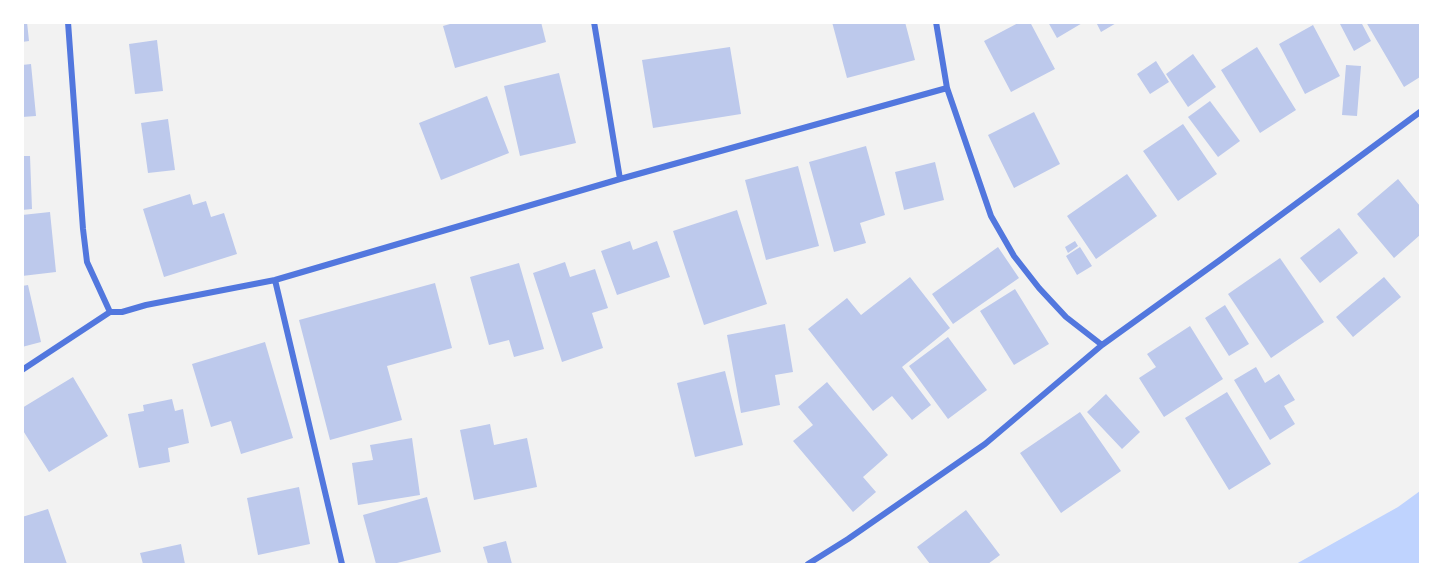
<!DOCTYPE html>
<html>
<head>
<meta charset="utf-8">
<style>
  body { margin:0 }
  #map { position:relative; width:1443px; height:587px; overflow:hidden; background:#f2f2f2; font-family:"Exo 2",sans-serif }
  canvas { display:block }
  .frame { position:absolute; inset:0; border:24px solid #fff; pointer-events:none }
</style>
</head>
<body>
<div id="map">
<canvas width="1443" height="587"></canvas>
<div class="frame"></div>
</div>
<script>
const g = document.querySelector('canvas').getContext('2d');
g.lineJoin = 'round';
function fill(path, color) { g.fillStyle = color; g.fill(path, 'evenodd'); }
const toPath = rows => new Path2D(rows.map(r => 'M' + r).join(''));
function stroke(path, color, width, dash) { g.strokeStyle = color; g.lineWidth = width; g.lineCap = dash ? 'butt' : 'round'; g.setLineDash(dash || []); g.stroke(path); }
const water = toPath([
  [1420,491,1420,564,1296,564,1398,507]
]);
const building = toPath([
  [22,22,27,22,29,41,22,42],
  [457,22,541,22,546,42,455,68,443,26],
  [832,22,905,22,915,60,847,78],
  [1020,22,1030,22,1055,69,1011,92,984,41],
  [1048,22,1084,22,1057,38],
  [1096,22,1118,22,1101,32],
  [1342,22,1361,22,1371,41,1354,51,1340,24],
  [1366,22,1420,22,1420,77,1404,87],
  [1313,25,1340,76,1305,94,1279,44],
  [157,40,163,91,135,94,129,44],
  [730,47,741,114,653,128,642,60],
  [1257,47,1296,110,1260,133,1221,70],
  [1193,54,1216,87,1188,107,1166,74],
  [1156,61,1169,82,1150,94,1137,74],
  [31,64,36,116,22,117,22,65],
  [1346,65,1361,66,1357,116,1342,115],
  [559,73,576,143,520,156,504,86],
  [487,96,509,153,441,180,419,123],
  [1210,101,1240,141,1218,157,1188,117],
  [1034,112,1060,164,1014,188,988,135],
  [168,119,175,170,148,173,141,123],
  [1183,124,1217,174,1178,201,1143,151],
  [866,146,885,215,860,223,866,243,834,252,809,162],
  [22,156,30,156,32,209,22,210],
  [935,162,944,200,904,210,895,172],
  [798,166,819,246,766,260,745,180],
  [1127,174,1157,216,1096,259,1067,216],
  [1398,179,1420,206,1420,235,1394,258,1357,214],
  [190,194,193,205,206,201,211,217,224,213,237,254,164,277,143,209],
  [737,210,767,304,704,325,673,231],
  [50,212,56,272,22,276,22,215],
  [1339,228,1358,253,1320,283,1300,258],
  [630,241,633,250,657,241,670,277,617,295,601,251],
  [1075,241,1078,246,1068,253,1065,247],
  [998,247,1019,278,953,324,932,294],
  [1080,247,1092,266,1077,275,1066,256],
  [1280,258,1324,322,1271,358,1228,294],
  [565,262,570,277,595,269,608,308,592,313,603,348,562,362,533,273],
  [519,263,544,349,514,357,509,340,489,345,470,277],
  [910,277,950,328,902,367,931,405,912,420,892,396,873,411,808,329,847,298,861,315],
  [1384,277,1401,297,1353,337,1336,317],
  [435,283,452,348,387,366,402,420,330,440,299,320],
  [28,285,41,342,22,347,22,286],
  [1015,289,1049,344,1014,365,980,311],
  [1225,305,1249,344,1229,356,1205,318],
  [785,324,793,372,775,375,780,405,741,413,727,335],
  [1190,326,1223,379,1164,417,1139,378,1156,367,1147,354],
  [948,337,987,390,948,419,909,366],
  [265,342,293,438,241,454,231,421,211,427,192,364],
  [1256,367,1265,383,1279,374,1295,400,1284,406,1295,424,1270,440,1234,380],
  [725,371,743,445,695,457,677,383],
  [73,377,108,436,49,472,22,429,22,408],
  [827,382,888,455,863,477,876,492,853,512,793,441,813,425,798,407],
  [1227,392,1271,464,1229,490,1185,418],
  [1106,394,1140,432,1122,449,1087,412],
  [172,399,175,411,183,409,189,443,168,448,170,462,139,468,128,414,144,411,143,405],
  [1080,412,1121,471,1061,513,1020,453],
  [490,424,494,445,527,438,537,487,474,500,460,430],
  [412,438,420,495,358,505,352,463,373,460,370,445],
  [299,487,310,544,258,555,247,498],
  [427,497,441,552,393,564,376,564,363,515],
  [48,509,67,564,22,564,22,517],
  [966,510,1000,555,988,564,930,564,917,547],
  [506,541,512,564,488,564,483,547],
  [181,544,185,564,143,564,140,553]
]);
const minor = toPath([
  [68,22,83,229,87,262,110,312],
  [594,22,620,179],
  [936,22,947,88,991,216,1014,256,1039,288,1066,317,1102,345],
  [275,280,342,564],
  [22,370,110,312,122,312,146,305,275,280,620,179,947,88],
  [808,564,848,539,985,444,1102,345,1220,260,1420,112]
]);
fill(water, '#bfd3fe');
fill(building, '#bdc9ec');
stroke(minor, '#5277de', 6);
</script>
</body>
</html>
